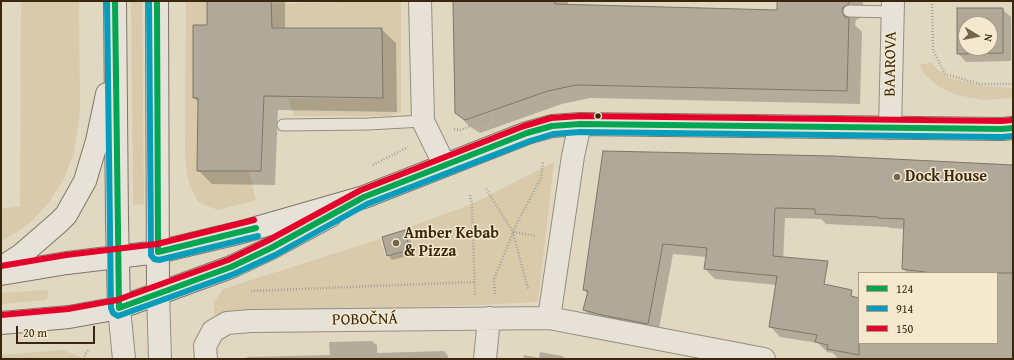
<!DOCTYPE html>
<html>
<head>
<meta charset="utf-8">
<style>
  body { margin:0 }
  #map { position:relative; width:1014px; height:360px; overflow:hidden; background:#e1d8c2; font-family:"Gentium Book Plus",serif }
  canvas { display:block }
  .frame { position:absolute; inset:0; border:2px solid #3b270e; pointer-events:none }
  .legend { position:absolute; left:858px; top:272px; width:140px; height:72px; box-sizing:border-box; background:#f4e9cf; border:1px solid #aa9b82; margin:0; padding:5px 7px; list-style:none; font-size:12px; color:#3b270e }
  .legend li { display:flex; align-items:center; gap:8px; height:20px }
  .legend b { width:20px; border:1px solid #aa9b82 }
  .north { position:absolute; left:958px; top:16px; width:40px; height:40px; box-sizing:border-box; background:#f4e9cf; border:1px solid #aa9b82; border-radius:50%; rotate:100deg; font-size:11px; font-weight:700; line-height:16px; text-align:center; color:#3b270e }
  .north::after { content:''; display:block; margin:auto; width:14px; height:18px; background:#75654d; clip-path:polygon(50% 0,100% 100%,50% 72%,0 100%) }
  .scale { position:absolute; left:16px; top:326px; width:79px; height:18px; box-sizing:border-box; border:2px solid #3b270e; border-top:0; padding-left:5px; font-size:12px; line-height:14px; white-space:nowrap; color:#3b270e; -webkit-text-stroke:3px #f4e9cf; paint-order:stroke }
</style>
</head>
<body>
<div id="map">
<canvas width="1014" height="360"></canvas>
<div class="frame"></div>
<ul class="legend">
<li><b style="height:5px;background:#00a651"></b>124</li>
<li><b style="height:5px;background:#069cbb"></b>914</li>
<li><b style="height:5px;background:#e4002b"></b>150</li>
</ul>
<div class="north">N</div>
<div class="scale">20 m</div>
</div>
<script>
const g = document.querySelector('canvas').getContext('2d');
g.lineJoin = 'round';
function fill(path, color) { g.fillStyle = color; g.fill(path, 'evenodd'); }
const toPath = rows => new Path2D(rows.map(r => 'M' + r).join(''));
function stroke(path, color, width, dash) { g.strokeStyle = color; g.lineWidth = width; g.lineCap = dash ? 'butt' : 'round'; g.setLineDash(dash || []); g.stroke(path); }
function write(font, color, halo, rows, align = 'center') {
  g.font = font + ' "Gentium Book Plus",serif'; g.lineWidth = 3; g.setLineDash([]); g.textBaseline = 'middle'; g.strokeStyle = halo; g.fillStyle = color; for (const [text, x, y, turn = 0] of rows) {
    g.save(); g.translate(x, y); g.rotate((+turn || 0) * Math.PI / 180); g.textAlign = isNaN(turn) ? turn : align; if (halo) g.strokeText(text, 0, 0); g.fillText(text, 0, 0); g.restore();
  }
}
const green = toPath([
  [21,1,79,1,80,112,74,153,64,178,50,201,32,221,22,229,1,241,1,209,20,206],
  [131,1,142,1,144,204,133,205],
  [186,1,207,1,207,25,193,25,193,98,198,98,197,170,249,171,256,200,218,210,204,205,197,200,189,183,187,173,185,154],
  [401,1,401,112,389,116,294,116,288,98,382,99,382,27,268,27,255,4],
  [932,63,937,69,950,78,984,86,1013,88,1013,98,984,100,957,95,939,87,924,74,920,64],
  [554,162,538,302,476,305,214,315,214,302,223,289,380,239,386,258,412,251,407,228,472,204],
  [46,290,48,292,48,296,46,300,1,304,1,293],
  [63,350,81,357,83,359,1,359,1,355]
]);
const shadow = toPath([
  [208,1,285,1,285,29,381,29,396,43,397,112,278,110,275,185,212,184,198,170,199,102,194,98,208,25],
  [454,1,568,1,568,6,778,11,778,1,863,1,862,17,856,20,855,25,862,32,860,104,590,98,562,104,480,133,469,126,456,112],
  [958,9,1002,9,1011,17,1011,61,966,62,958,53],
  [966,24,990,24,990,48,966,48],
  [604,152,1013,166,1013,359,838,359,833,353,827,352,818,343,780,337,770,326,859,303,859,343,997,343,997,273,907,273,903,269,904,229,890,228,888,227,826,224,821,219,785,218,783,263,777,285,715,279,705,269,707,257,673,254,658,334,595,320,584,310,588,294,584,290],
  [404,232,409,236,414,254,392,260,388,255],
  [372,341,377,345,377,353,444,351,448,356,448,359,247,359,247,357,330,355,329,342],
  [540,352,562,356,565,358,570,359,523,359,524,355,539,358]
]);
const building = toPath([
  [207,1,271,1,272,28,382,28,383,98,264,96,261,171,197,171,198,98,193,98,193,25,207,25,207,1],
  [453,1,555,1,555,4,777,10,777,1,849,1,849,4,843,7,842,11,845,17,849,18,847,91,576,85,548,91,465,120,455,113,453,1],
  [957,8,1003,8,1003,53,957,54,957,8],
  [966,24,990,24,990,48,966,48,966,24],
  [603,151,833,156,1013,165,1013,273,932,273,902,269,904,219,878,218,878,217,815,214,815,209,775,208,773,256,828,261,824,284,852,290,851,296,859,298,859,355,827,349,828,345,815,342,817,335,769,327,777,276,704,269,707,248,663,244,648,324,602,315,583,310,588,291,583,290,603,151],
  [405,230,410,250,387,256,382,237,405,230]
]);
const path = toPath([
  [932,1,933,50,945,74,980,84,1013,84],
  [530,105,553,96],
  [454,129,460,130,489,119],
  [373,165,408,147],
  [486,189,513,232,528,289],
  [470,195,472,204,475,295],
  [513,232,536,236],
  [251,291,474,282],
  [495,294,494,279,518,221,541,178,543,161],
  [83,359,88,350]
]);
const lane = toPath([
  [849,11,893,12],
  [283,125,368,124,423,121]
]);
const street = toPath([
  [420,1,423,121,444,164],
  [890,128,893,1],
  [158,294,160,359],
  [119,308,124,359],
  [549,318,573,156,580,124],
  [206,359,205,346,213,331,227,323,251,321,549,318,764,359],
  [485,359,489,318]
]);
const secondary = toPath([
  [115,1,117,220,119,308],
  [157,1,158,294],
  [1,268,21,255,59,222,66,215,85,181,97,141,107,94],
  [1,274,67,263,158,252,242,232,364,197,527,133,552,126,580,124,1002,129,1013,128],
  [1,323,69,317,119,308,231,267,271,248,330,216]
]);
const bus1 = toPath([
  [115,1,119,308,231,267,271,248,364,197,527,133,552,126,580,124,1002,129,1013,128],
  [157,1,158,252,256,228]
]);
const bus2 = toPath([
  [107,1,111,308,113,313,118,316,234,274,275,255,367,204,530,141,553,134,580,132,1002,137,1013,136],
  [149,1,151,255,154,259,159,260,258,236]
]);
const bus3 = toPath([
  [1,266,66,255,157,244,254,220],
  [1,315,68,309,117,300,228,260,267,241,361,190,524,126,551,118,580,116,1002,121,1012,120]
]);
const markers = [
  [598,116,3.5,"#3b270e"],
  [897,177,4,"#75654d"],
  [396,243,4,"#75654d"]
];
const streetNames = [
  ["BAAROVA",891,64,-89],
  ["POBOČNÁ",365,320,-1]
];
const poiNames = [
  ["Dock House",905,177],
  ["Amber Kebab",404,234],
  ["& Pizza",404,252]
];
fill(green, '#d8caab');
fill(shadow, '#0003');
fill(building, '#b0a898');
stroke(building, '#7d7667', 1);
stroke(lane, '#968e7f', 13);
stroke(street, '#968e7f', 24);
stroke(secondary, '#7d7667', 24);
stroke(path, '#a7a297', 2.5, [1, 2]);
stroke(lane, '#e7e2d7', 11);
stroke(street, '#e7e2d7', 22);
stroke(secondary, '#e7e2d7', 22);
stroke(bus1, '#00a651', 6);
stroke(bus2, '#069cbb', 6);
stroke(bus3, '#e4002b', 6);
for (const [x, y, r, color] of markers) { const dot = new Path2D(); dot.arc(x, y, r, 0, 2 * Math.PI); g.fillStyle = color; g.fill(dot); stroke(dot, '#f4e9cf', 1.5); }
write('16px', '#3b270e', '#f4e9cf', streetNames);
write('bold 16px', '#3b270e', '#f4e9cf', poiNames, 'left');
</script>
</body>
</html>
